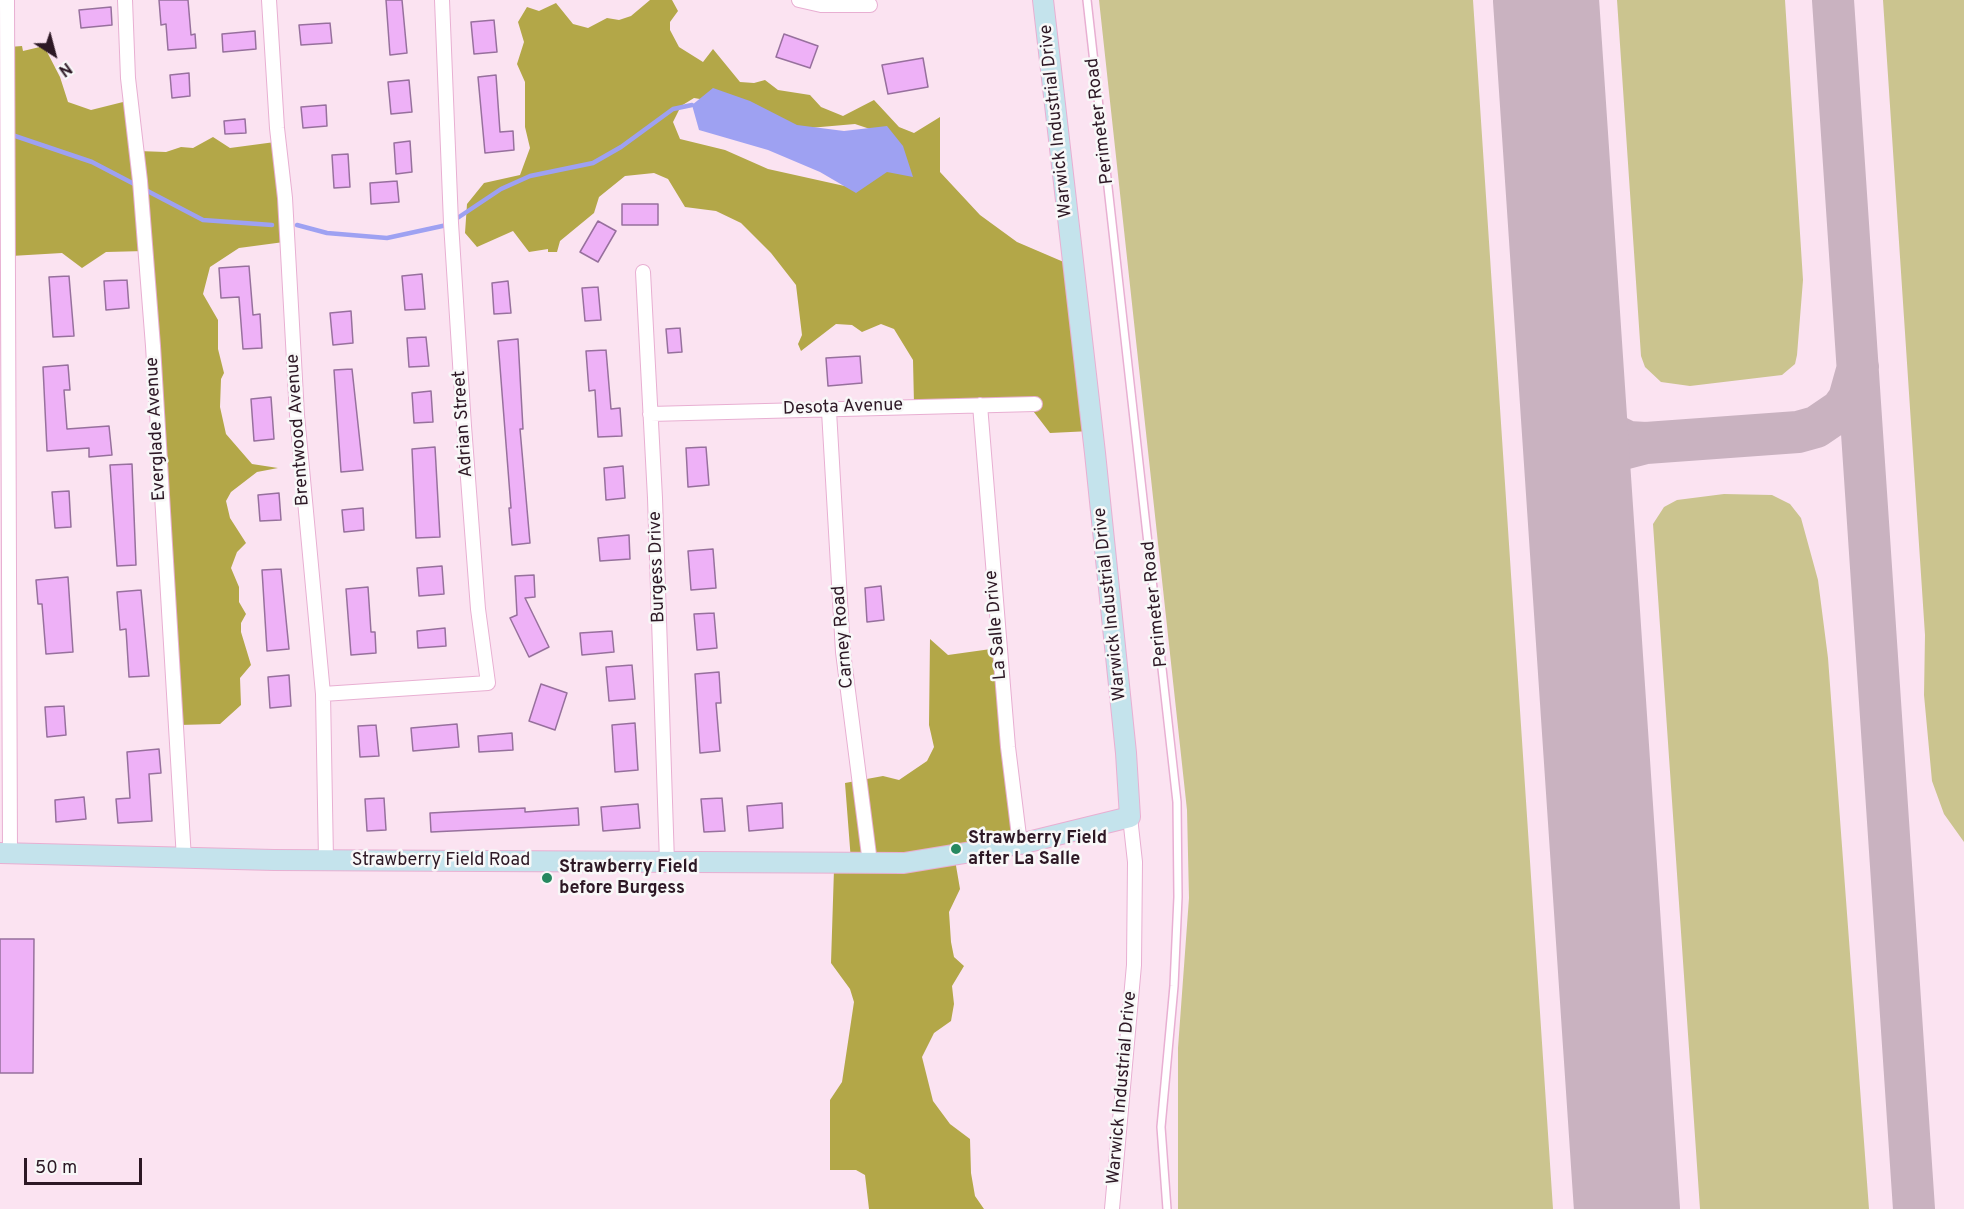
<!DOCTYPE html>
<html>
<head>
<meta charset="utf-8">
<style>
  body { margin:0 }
  #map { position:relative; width:1964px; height:1209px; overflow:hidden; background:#fbe3f1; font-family:Overpass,sans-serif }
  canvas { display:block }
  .north { position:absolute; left:24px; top:24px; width:60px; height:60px; -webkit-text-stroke:4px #f8f8f8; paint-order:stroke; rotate:144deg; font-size:16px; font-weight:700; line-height:24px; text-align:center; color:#2d1825 }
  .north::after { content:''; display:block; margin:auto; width:21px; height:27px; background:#2d1825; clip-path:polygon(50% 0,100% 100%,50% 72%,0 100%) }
  .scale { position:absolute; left:24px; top:1158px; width:118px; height:27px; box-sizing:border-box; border:3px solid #2d1825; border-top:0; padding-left:8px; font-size:18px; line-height:21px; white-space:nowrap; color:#2d1825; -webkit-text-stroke:4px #f8f8f8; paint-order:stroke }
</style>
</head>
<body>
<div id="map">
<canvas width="1964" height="1209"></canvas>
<div class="north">N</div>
<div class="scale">50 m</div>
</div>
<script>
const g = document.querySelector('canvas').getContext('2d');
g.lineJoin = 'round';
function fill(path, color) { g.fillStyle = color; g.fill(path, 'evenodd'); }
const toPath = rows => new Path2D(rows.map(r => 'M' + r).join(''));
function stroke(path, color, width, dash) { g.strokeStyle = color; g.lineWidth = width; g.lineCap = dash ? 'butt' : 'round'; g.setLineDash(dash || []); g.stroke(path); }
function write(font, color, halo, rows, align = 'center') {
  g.font = font + ' Overpass,sans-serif'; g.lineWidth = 5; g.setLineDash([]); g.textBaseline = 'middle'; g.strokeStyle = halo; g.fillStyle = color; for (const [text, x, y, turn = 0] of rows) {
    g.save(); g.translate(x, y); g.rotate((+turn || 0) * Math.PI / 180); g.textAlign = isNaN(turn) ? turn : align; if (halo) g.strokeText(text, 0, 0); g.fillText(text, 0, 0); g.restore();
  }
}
const green = toPath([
  [1099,0,1473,0,1553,1209,1178,1209,1178,1048,1189,898,1187,810],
  [1617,0,1785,0,1803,280,1797,355,1795,364,1782,375,1690,386,1661,382,1645,367,1641,356],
  [1883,0,1964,0,1964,842,1944,814,1932,781,1924,695,1925,635],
  [1724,494,1772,495,1790,504,1801,518,1818,580,1828,658,1869,1209,1700,1209,1653,524,1664,507,1677,500]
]);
const forest = toPath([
  [650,0,672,0,678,11,670,22,670,30,679,47,703,62,713,49,740,82,754,83,765,80,778,90,810,95,821,107,843,116,874,100,899,127,914,133,940,117,940,172,980,215,1017,242,1073,266,1091,431,1050,433,1027,403,914,404,913,360,894,329,881,324,862,332,852,325,836,324,801,351,798,344,802,335,796,285,771,253,741,223,716,211,685,207,668,179,654,173,625,176,599,197,594,213,560,241,557,252,548,252,548,249,529,252,513,231,477,247,465,233,467,204,484,183,520,175,530,148,525,127,525,82,517,64,524,42,518,22,527,7,539,11,556,3,573,24,588,28,607,18,619,20,631,16],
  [694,98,730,104,797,126,809,128,855,124,870,129,858,189,768,169,725,150,680,139,673,122,681,106],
  [22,46,23,51,44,46,60,77,68,102,91,110,131,100,138,151,166,152,181,147,193,148,213,137,230,148,275,142,284,242,239,248,210,267,203,294,218,320,218,349,224,373,221,379,220,407,226,434,252,464,278,468,257,472,231,492,226,501,230,518,246,543,237,552,231,568,239,587,239,602,246,614,241,623,241,632,251,665,240,678,241,705,220,724,178,725,145,251,106,252,82,268,62,253,11,256,2,161,0,161,0,64,4,63,9,47],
  [930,639,948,655,991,649,994,655,1013,842,954,854,960,889,949,912,951,942,954,957,964,966,952,986,954,1004,951,1021,934,1033,922,1057,933,1101,950,1124,970,1139,971,1173,975,1196,984,1209,869,1209,865,1175,856,1170,830,1170,830,1100,842,1082,854,1002,850,989,831,963,834,869,851,861,845,783,883,776,899,780,927,761,934,747,929,725]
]);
const water = toPath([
  [713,88,750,101,797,125,844,131,887,126,903,146,913,177,887,172,856,193,820,172,768,150,699,130,692,105]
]);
const stream = toPath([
  [0,131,92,162,203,220,272,225],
  [297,225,327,233,387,238,447,225,501,189,530,176,593,163,621,147,673,109,692,105]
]);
const taxiway = toPath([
  [1833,0,1914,1209],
  [1572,378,1582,406,1601,429,1628,442,1646,443,1798,432,1816,427,1841,410,1849,399,1858,367],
  [1582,523,1587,491,1599,466,1619,450,1646,443]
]);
const runway = toPath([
  [1546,0,1627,1209]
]);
const building = toPath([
  [159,0,188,0,191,35,195,34,196,48,168,50,166,24,161,25,159,0],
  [386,0,402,0,407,53,390,55,386,0],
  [111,7,112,25,81,28,79,10,111,7],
  [494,20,497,52,474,54,471,22,494,20],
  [330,23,332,43,301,45,299,25,330,23],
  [255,31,256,49,223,52,222,34,255,31],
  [784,34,818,46,810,68,776,57,784,34],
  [923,58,928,87,888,94,882,65,923,58],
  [189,73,190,96,172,98,170,75,189,73],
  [496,75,500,132,513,131,514,150,485,153,478,77,496,75],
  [409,80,412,112,391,114,388,82,409,80],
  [326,105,327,126,303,128,301,107,326,105],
  [245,119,246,133,225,134,224,121,245,119],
  [410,141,412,172,396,174,394,143,410,141],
  [348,154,350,187,334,188,332,155,348,154],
  [397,181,399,202,371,204,370,183,397,181],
  [622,204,658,204,658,225,622,225,622,204],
  [598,221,616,231,598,262,580,252,598,221],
  [249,266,253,315,260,314,262,348,243,349,239,297,221,298,219,268,249,266],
  [422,274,425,309,405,310,402,276,422,274],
  [69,276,74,336,53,337,49,277,69,276],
  [127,280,129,308,106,310,104,281,127,280],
  [508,281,511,313,494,314,492,283,508,281],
  [598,287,601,320,585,321,582,288,598,287],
  [351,311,353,343,333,345,330,313,351,311],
  [680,328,682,352,668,353,666,329,680,328],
  [426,337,429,366,409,367,407,338,426,337],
  [518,339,523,429,520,429,530,543,512,545,509,508,511,508,498,341,518,339],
  [606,350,611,409,620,408,622,436,598,437,595,390,589,391,586,351,606,350],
  [860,356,862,383,828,386,826,358,860,356],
  [68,365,70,390,64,390,67,429,109,426,112,455,89,457,89,448,47,451,43,367,68,365],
  [352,369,363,470,341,472,334,370,352,369],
  [431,391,433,422,414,423,412,393,431,391],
  [271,397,274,439,254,441,251,399,271,397],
  [435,447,440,537,416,538,412,449,435,447],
  [706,447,709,485,688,487,686,448,706,447],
  [132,464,136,565,117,566,110,465,132,464],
  [623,466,625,498,606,500,604,468,623,466],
  [69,491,71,527,55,528,52,492,69,491],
  [279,493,281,520,260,521,258,495,279,493],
  [363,508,364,530,344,532,342,510,363,508],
  [629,535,630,559,600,561,598,538,629,535],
  [713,549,716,588,691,590,688,551,713,549],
  [442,566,444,594,419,596,417,568,442,566],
  [281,569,289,649,267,651,262,570,281,569],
  [534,575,535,597,525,598,549,647,529,657,510,618,517,615,515,576,534,575],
  [68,577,73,652,46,654,42,604,38,604,36,580,68,577],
  [881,586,884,620,867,622,865,588,881,586],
  [368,587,371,632,375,632,376,653,351,655,346,589,368,587],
  [141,590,149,676,129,677,126,629,120,630,117,592,141,590],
  [714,613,717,648,697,650,694,614,714,613],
  [445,628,446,646,418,648,417,631,445,628],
  [612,631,614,652,582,655,580,633,612,631],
  [632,665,635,699,609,701,606,667,632,665],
  [719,672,721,703,716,703,720,751,700,753,695,674,719,672],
  [289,675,291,706,270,708,268,677,289,675],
  [541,684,567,693,555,730,529,721,541,684],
  [64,706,66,735,47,737,45,707,64,706],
  [635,723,638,770,615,772,612,725,635,723],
  [457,724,459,747,413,751,411,728,457,724],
  [376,725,379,756,360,757,358,726,376,725],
  [512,733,513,750,479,752,478,736,512,733],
  [159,749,161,773,149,774,152,821,118,823,116,799,130,798,127,752,159,749],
  [84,797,86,819,56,822,55,800,84,797],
  [384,798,386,830,367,831,365,799,384,798],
  [722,798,725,831,704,832,701,799,722,798],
  [782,803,783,828,749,831,747,806,782,803],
  [638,804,640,828,603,831,601,807,638,804],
  [525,808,525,812,578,808,579,825,431,832,430,813,525,808],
  [0,939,34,939,33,1073,0,1073,0,939]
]);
const lane = toPath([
  [1087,0,1177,802,1178,897,1174,986,1161,1127,1167,1209]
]);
const street = toPath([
  [7,0,10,853],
  [125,0,128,78,140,181,153,346,184,859],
  [269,0,277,128,285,198,297,415,323,694,326,860],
  [799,0,821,5,870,5],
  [643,272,655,498,667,862],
  [980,405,1008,747,1020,844],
  [829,411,843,652,870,863],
  [650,414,1035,404],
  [323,694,488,683,478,609,464,426,451,223,442,0],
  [1112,1209,1134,965,1135,862,1130,817]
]);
const secondary = toPath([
  [0,853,274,860,904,863,1020,844,1130,817,1126,753,1095,453,1043,0]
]);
const markers = [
  [956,849,6,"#278860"],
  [547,878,6,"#278860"]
];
const streetNames = [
  ["Warwick Industrial Drive",1057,121,-96],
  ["Perimeter Road",1101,121,-97],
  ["Desota Avenue",843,408,-2],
  ["Adrian Street",464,424,-94],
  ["Everglade Avenue",157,429,-93],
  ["Brentwood Avenue",299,430,-94],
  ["Burgess Drive",658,567,-92],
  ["Warwick Industrial Drive",1111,604,-96],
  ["Perimeter Road",1156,604,-96],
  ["La Salle Drive",997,625,-95],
  ["Carney Road",844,637,-95],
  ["Strawberry Field Road",441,861],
  ["Warwick Industrial Drive",1123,1088,-85]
];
const poiNames = [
  ["Strawberry Field",968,839],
  ["after La Salle",968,860],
  ["Strawberry Field",559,868],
  ["before Burgess",559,889]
];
fill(green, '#cbc48f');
fill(forest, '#b3a748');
fill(water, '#9ea1f2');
stroke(stream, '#9ea1f2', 4.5);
stroke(taxiway, '#c9b2c0', 42);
stroke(runway, '#c9b2c0', 106);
fill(building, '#eeb1f7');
stroke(building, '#97709d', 1.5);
stroke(lane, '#e8afd2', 10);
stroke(street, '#e8afd2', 16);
stroke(secondary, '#e8afd2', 22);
stroke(lane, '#fff', 7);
stroke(street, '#fff', 14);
stroke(secondary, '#c4e3ec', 20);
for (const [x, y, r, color] of markers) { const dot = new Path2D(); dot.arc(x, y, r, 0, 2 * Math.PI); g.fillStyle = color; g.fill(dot); stroke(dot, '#f8f8f8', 2); }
write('18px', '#2d1825', '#f8f8f8', streetNames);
write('bold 18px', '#2d1825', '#f8f8f8', poiNames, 'left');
</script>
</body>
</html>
